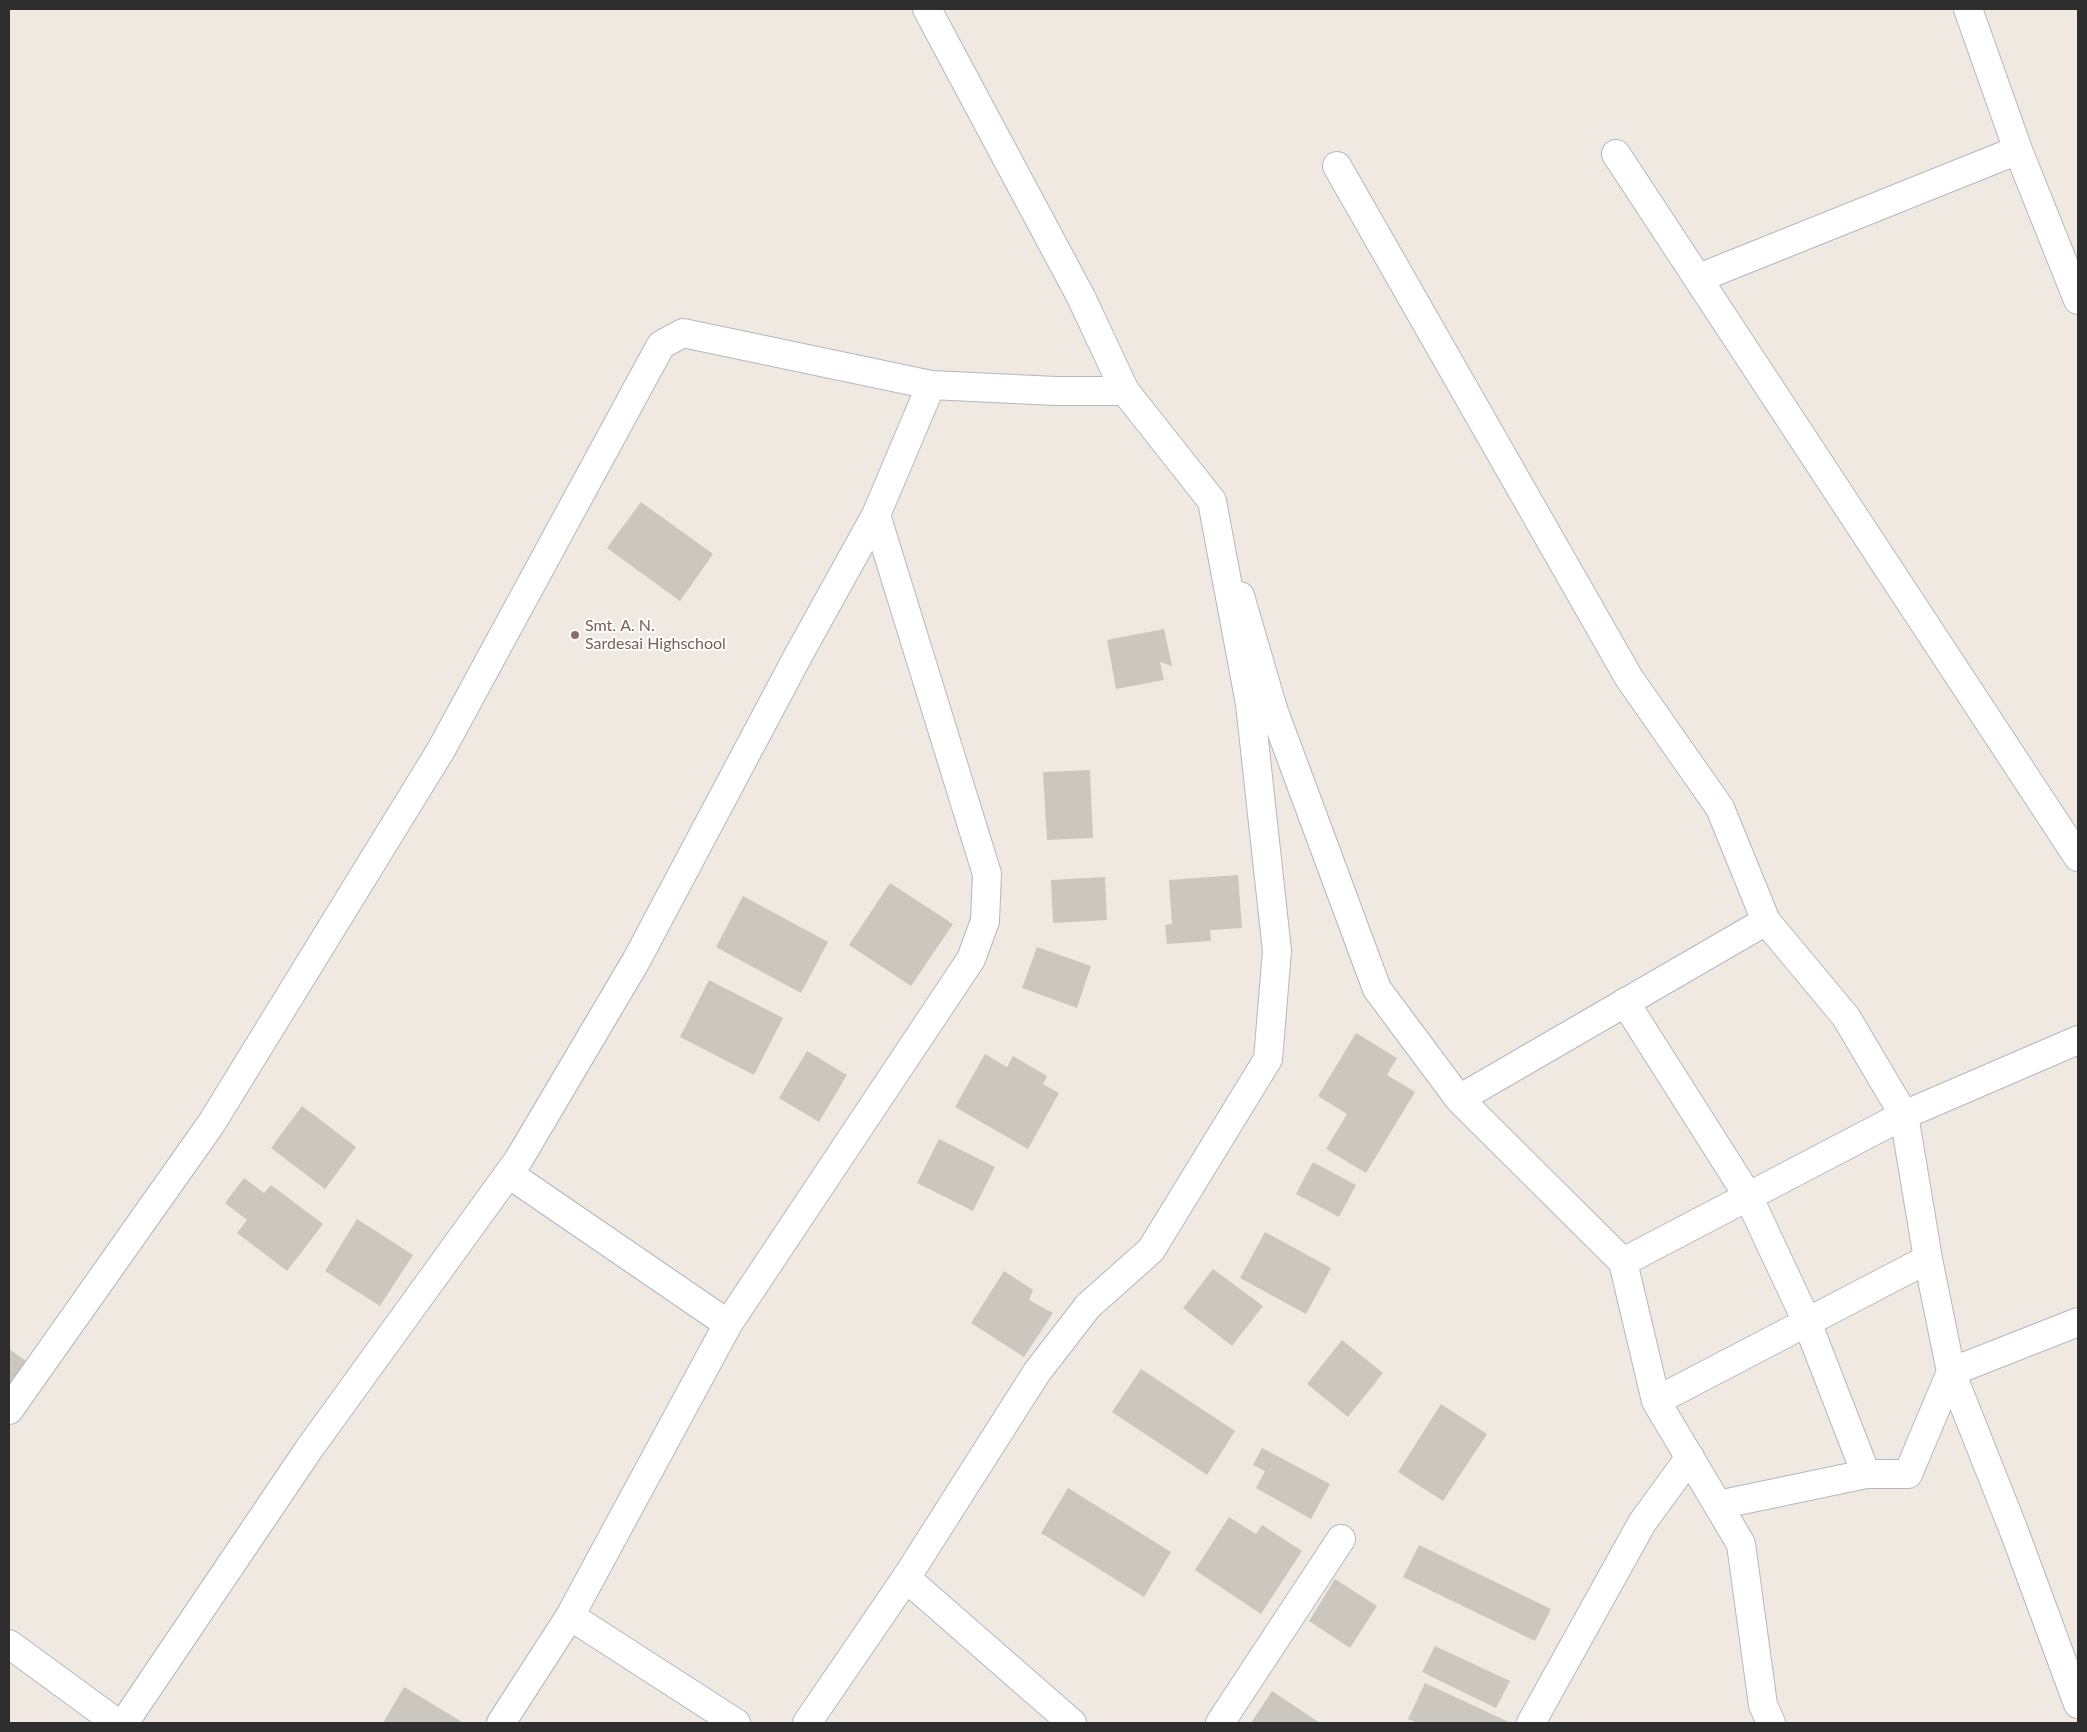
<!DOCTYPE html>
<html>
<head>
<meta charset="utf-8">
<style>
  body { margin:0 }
  #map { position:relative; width:2087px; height:1732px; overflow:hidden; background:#efe9e1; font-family:Lato,sans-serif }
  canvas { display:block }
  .frame { position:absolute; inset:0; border:10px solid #2e2e2e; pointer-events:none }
</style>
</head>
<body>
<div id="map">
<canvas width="2087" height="1732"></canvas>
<div class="frame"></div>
</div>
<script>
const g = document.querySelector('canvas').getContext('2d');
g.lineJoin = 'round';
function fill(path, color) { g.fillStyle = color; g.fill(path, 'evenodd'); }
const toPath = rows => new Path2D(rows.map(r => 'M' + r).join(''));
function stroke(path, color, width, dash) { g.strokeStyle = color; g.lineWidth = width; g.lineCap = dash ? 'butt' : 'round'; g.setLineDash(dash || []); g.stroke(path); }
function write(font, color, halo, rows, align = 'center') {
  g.font = font + ' Lato,sans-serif'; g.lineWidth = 4; g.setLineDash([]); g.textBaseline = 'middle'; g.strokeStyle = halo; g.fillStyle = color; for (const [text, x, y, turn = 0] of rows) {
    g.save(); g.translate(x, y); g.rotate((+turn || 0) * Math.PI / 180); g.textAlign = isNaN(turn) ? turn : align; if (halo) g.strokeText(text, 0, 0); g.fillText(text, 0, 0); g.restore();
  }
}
const building = toPath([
  [641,502,713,554,680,601,607,548],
  [1164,629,1172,666,1160,662,1164,680,1116,689,1107,640],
  [1090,770,1093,838,1047,840,1043,772],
  [1238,875,1242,928,1210,930,1211,941,1167,944,1165,925,1172,924,1169,880],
  [1105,877,1107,920,1053,923,1051,880],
  [890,883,953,924,911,986,849,945],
  [743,896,828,942,801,993,716,947],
  [1037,947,1091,966,1077,1008,1022,988],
  [709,980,783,1018,754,1075,680,1037],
  [1356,1033,1397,1058,1387,1075,1415,1092,1366,1173,1326,1149,1347,1114,1318,1096],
  [807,1051,847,1075,819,1122,779,1098],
  [985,1054,1007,1067,1013,1056,1047,1076,1043,1084,1059,1093,1028,1149,955,1107],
  [302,1106,356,1147,325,1189,271,1148],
  [939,1139,995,1167,973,1211,917,1183],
  [1313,1162,1356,1185,1339,1217,1296,1194],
  [244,1178,264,1193,271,1185,323,1224,287,1271,237,1233,247,1220,225,1203],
  [357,1219,413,1255,380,1306,325,1271],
  [1265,1232,1331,1268,1306,1314,1240,1278],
  [1213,1269,1263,1306,1232,1346,1183,1308],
  [1004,1271,1033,1290,1029,1300,1053,1313,1024,1357,971,1323],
  [1342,1340,1383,1373,1348,1417,1307,1384],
  [9,1349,32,1365,9,1398],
  [1141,1369,1235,1431,1207,1475,1112,1412],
  [1441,1404,1487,1434,1443,1501,1398,1472],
  [1262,1448,1330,1484,1311,1519,1256,1488,1265,1471,1253,1465],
  [1068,1488,1171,1552,1144,1597,1041,1533],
  [1229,1517,1256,1534,1262,1525,1302,1551,1261,1614,1195,1570],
  [1419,1545,1551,1609,1535,1641,1403,1577],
  [1335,1579,1377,1606,1350,1648,1309,1621],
  [1435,1646,1510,1681,1496,1708,1422,1672],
  [1425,1683,1511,1723,1417,1723,1408,1719],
  [404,1687,464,1723,383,1723],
  [1272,1691,1320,1723,1251,1723]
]);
const street = toPath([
  [1968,9,2018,150,2078,300],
  [1616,154,2078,857],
  [1337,166,1629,678,1720,808,1766,921,1846,1017,1904,1115,1623,1262,1656,1401,1741,1544,1763,1705,1771,1723],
  [1699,278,2018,150],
  [1240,596,1273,709,1377,989,1459,1099,1623,1262],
  [1625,1002,1748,1196,1807,1322,1866,1474],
  [2078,1040,1904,1115,1928,1259,1951,1372,2014,1531,2078,1704],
  [1459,1099,1766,921],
  [509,1174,728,1324],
  [1656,1401,1928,1259],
  [9,1410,211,1124,441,750,661,345,683,333,931,385],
  [1718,1505,1866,1474,1908,1474,1951,1372,2078,1322],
  [906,1578,1072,1723],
  [570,1616,736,1723],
  [9,1644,117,1723],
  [124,1723,309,1449,519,1159,636,961,799,654,876,515,931,385,1056,391,1125,391],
  [501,1723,570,1616,728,1324,971,959,985,921,987,874,876,515],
  [1220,1723,1341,1539],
  [1531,1723,1642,1523,1690,1457]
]);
const secondary = toPath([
  [807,1723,906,1578,1037,1372,1088,1306,1151,1250,1268,1059,1277,951,1250,704,1212,501,1125,391,1081,297,927,9]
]);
const markers = [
  [575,635,5,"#8d6e63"]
];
const educationNames = [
  ["Smt. A. N.",585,626],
  ["Sardesai Highschool",585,644]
];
fill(building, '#cbc7bf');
stroke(street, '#b4b7c1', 30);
stroke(secondary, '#b4b7c1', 30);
stroke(street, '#fff', 28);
stroke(secondary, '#fff', 28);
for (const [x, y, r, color] of markers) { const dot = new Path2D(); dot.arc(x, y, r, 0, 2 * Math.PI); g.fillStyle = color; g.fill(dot); stroke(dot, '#fff', 2); }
write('16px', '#785e54', '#fff', educationNames, 'left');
</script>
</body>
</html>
